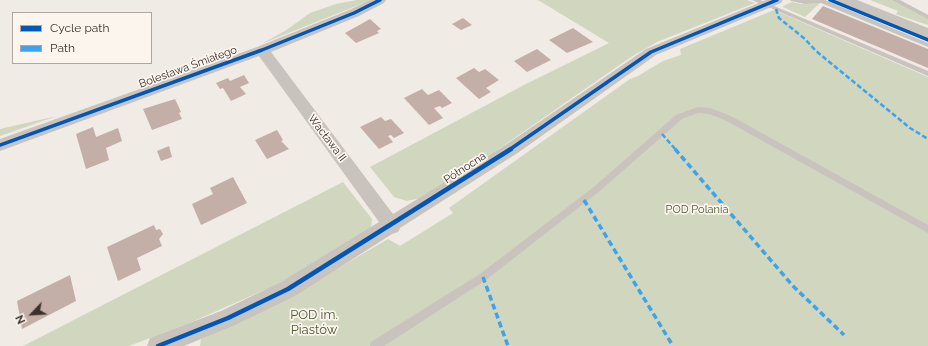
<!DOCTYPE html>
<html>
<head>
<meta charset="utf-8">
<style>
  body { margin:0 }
  #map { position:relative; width:928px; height:346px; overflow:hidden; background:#f0ebe5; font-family:Raleway,sans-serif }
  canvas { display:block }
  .legend { position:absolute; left:12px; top:12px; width:140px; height:52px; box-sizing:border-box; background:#fbf5ee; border:1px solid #aea6a0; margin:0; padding:5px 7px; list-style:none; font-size:12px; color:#3b302b }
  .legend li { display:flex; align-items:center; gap:8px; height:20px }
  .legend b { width:20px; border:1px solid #aea6a0 }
  .north { position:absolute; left:12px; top:294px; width:40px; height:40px; -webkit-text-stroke:3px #fbf5ee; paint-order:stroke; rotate:245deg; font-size:11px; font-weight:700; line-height:16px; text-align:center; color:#3b302b }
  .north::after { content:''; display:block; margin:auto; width:14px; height:18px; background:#3b302b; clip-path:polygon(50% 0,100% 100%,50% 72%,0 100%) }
</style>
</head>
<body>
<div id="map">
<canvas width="928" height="346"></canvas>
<ul class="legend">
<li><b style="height:5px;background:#0057b8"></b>Cycle path</li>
<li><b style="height:5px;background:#3fa3eb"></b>Path</li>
</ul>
<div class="north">N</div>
</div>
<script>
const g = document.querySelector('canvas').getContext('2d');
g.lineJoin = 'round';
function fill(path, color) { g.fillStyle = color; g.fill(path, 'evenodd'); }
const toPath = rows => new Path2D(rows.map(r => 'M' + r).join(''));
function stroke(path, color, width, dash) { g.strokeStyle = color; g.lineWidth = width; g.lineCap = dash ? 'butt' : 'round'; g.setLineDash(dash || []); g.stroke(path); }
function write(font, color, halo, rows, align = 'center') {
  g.font = font + ' Raleway,sans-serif'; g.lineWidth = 3.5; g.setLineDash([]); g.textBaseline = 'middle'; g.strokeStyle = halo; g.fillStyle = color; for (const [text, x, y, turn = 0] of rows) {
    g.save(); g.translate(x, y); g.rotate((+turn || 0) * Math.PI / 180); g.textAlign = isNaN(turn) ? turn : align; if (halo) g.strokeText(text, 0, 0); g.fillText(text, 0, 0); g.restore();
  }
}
const green = toPath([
  [357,0,371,0,261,44,285,31,310,13,336,4],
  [538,0,747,0,755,3,657,42,631,57,503,146,421,198,407,201,394,197,370,167,524,85,609,43],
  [870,0,899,0,928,15,928,25,898,15,896,14,898,11],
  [792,2,801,4,820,3,805,17,783,7,783,6],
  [774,10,928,77,928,346,200,346,201,339,296,293,388,239,400,246,453,213,449,208,630,79,638,76,663,61,681,55,680,49],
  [57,116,0,136,0,129],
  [343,182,372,219,371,229,278,284,187,324,129,346,23,346]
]);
const building = toPath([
  [823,6,928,49,928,68,812,19],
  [463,18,472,25,461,30,452,24],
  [370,19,381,29,377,31,379,33,356,43,345,33],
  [573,28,593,42,567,53,549,40],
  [537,49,551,60,527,72,514,61],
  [474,68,479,72,485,69,499,80,486,88,491,92,479,99,456,78],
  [244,75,249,83,240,87,246,94,231,101,223,88,220,89,216,83,228,78,230,81],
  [422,89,428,95,439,90,452,103,442,108,440,106,434,108,443,118,429,125,404,98],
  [175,99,181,112,179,113,182,119,152,130,143,109],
  [381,117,385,121,391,119,404,133,394,138,391,135,388,136,393,142,379,149,360,127],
  [93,127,96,137,118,128,122,141,106,148,109,160,86,169,76,134],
  [277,130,283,140,281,141,289,149,267,159,255,140],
  [169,146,172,157,161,161,157,151],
  [233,177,247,203,201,225,192,204,213,194,210,188],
  [154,225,156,230,160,229,163,234,159,239,162,246,137,258,141,270,118,281,107,247],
  [70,275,76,301,22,329,17,301]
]);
const service = toPath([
  [752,0,760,0,928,71,928,76,752,0],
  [790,0,825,0,928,43,928,47,821,3,805,4,791,1,790,0],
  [892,0,900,0,928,15,928,19,892,0],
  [698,107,710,108,731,116,928,225,928,233,725,120,709,114,698,113,682,119,601,190,486,280,384,346,370,346,371,342,480,274,595,186,676,115,698,107]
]);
const minor = toPath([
  [370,0,386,0,384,3,359,16,271,52,393,214,507,144,646,49,766,0,783,0,781,3,656,55,519,152,400,228,398,232,392,234,295,296,235,325,184,346,147,346,150,338,221,311,281,282,379,222,259,56,0,151,0,139,257,47,349,10,370,0]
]);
const tertiary = toPath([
  [835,0,857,0,928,28,928,39,838,3,835,0]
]);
const quietFar1 = toPath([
  [776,9,779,18,805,39,816,51,910,128,928,139],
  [662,134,676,150]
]);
const quiet = toPath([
  [675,149,793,286,844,335],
  [584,200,673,346],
  [483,277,508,346]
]);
const cyclewayFar1 = toPath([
  [830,0,928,40],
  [0,145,262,50,354,13,380,0],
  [509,150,651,52,777,0]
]);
const cycleway = toPath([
  [158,346,228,318,288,289,511,149]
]);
const streetNames = [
  ["Bolesława Śmiałego",188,67,-20],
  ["Wacława II",327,138,53],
  ["Północna",465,168,-33]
];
const parkNames = [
  ["POD Polania",697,210]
];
const nearParknames = [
  ["POD im.",314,315],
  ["Piastów",314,330]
];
fill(green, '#d1d6bf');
fill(building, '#c3afa7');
fill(service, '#c9c3be');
fill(minor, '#c9c3be');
fill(tertiary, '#c9c3be');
stroke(quietFar1, '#3fa3eb', 2.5, [5, 2.5]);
stroke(quiet, '#3fa3eb', 3.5, [6, 3.5]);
stroke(cyclewayFar1, '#0057b8', 3.5);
stroke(cycleway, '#0057b8', 4.5);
write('11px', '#3b302b', '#fbf5ee', streetNames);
write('11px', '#4a5a2e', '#fbf5ee', parkNames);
write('13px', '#4a5a2e', '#fbf5ee', nearParknames);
</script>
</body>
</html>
